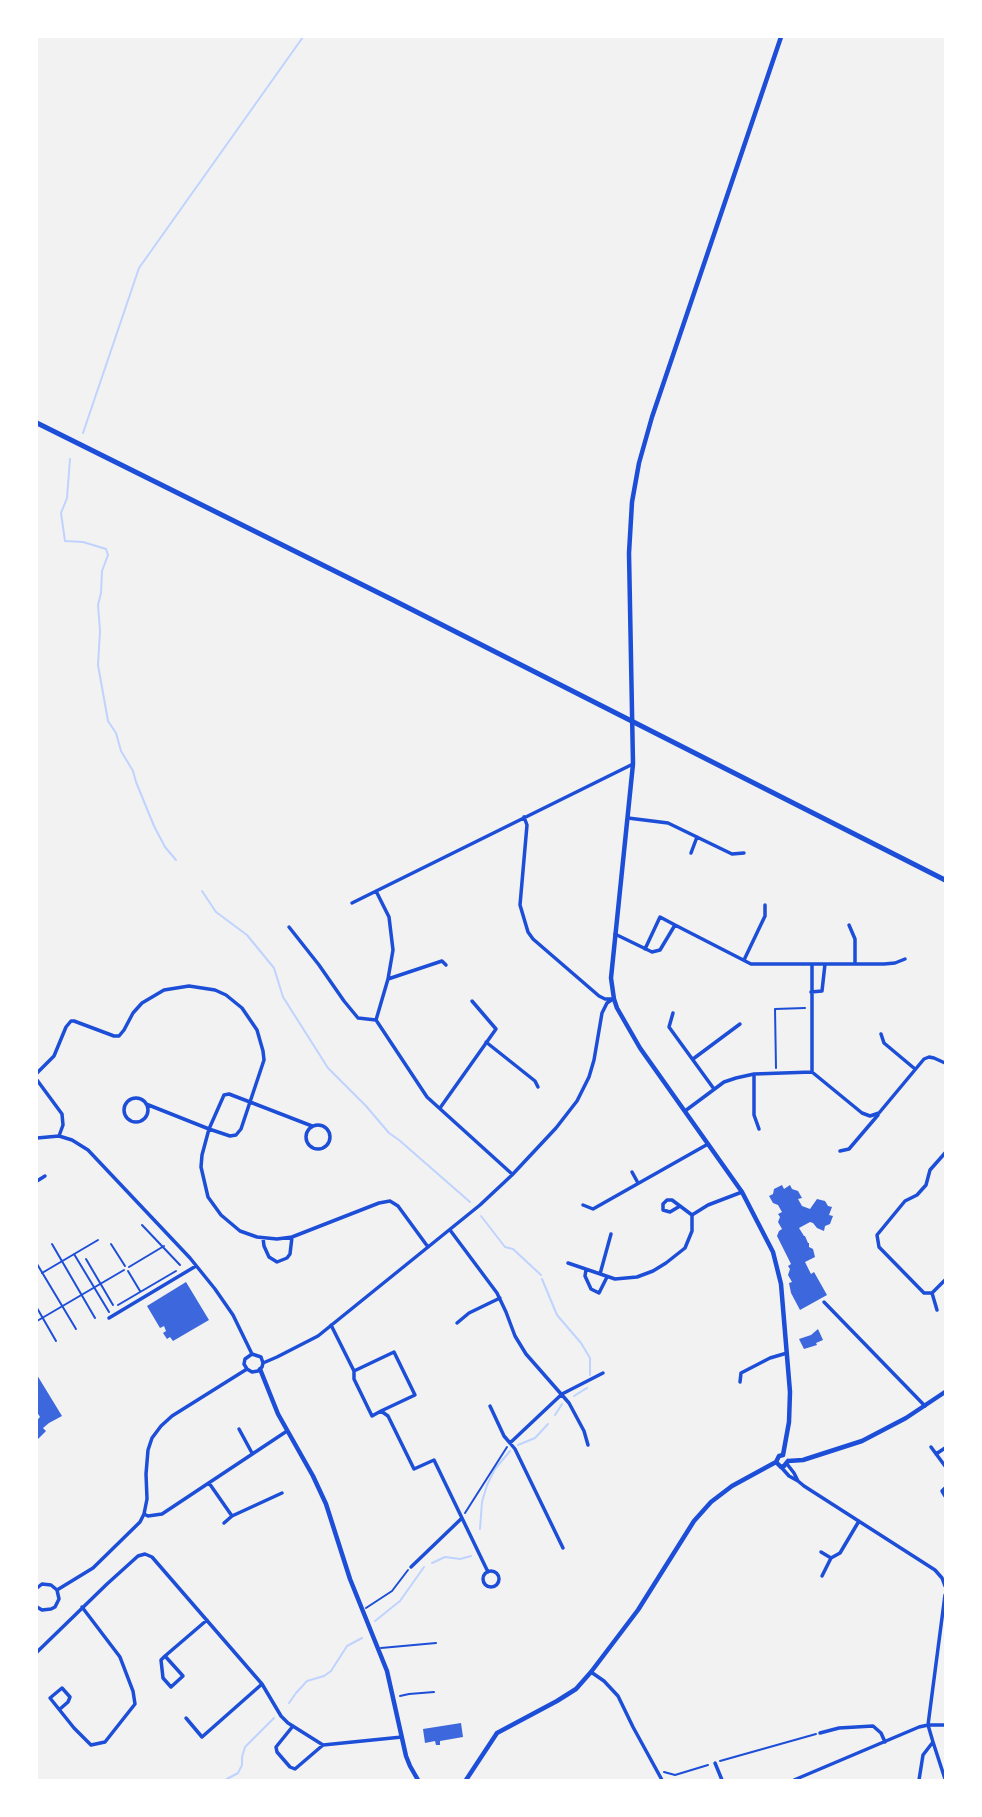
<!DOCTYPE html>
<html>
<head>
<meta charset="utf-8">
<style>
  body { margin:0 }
  #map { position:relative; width:982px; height:1817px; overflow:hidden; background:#f2f2f2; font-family:"Open Sans",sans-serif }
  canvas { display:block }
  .frame { position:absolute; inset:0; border:38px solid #fff; pointer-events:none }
</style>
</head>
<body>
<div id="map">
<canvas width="982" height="1817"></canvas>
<div class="frame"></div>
</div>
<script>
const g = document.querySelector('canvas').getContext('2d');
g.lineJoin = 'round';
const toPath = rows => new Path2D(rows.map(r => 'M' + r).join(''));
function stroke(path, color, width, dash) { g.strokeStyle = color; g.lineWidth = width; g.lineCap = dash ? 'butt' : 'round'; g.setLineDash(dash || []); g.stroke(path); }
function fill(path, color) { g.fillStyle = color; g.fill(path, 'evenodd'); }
const stream = toPath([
  [83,433,139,268,303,37],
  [70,459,67,498,61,513,65,541,83,542,106,549,108,555,102,571,101,593,98,605,100,631,98,665,108,721,116,733,121,751,133,771,136,782,154,826,165,847,176,860],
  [202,891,216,912,247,935,274,968,283,997,328,1068,366,1106,389,1133,399,1140,470,1202],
  [481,1216,505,1247,513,1249,541,1275],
  [542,1279,557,1315,581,1343,590,1358,590,1375],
  [574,1396,587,1388],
  [555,1415,562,1404],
  [518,1445,535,1438,548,1424],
  [480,1529,482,1502,487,1485,495,1469,510,1451],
  [432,1563,445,1557,460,1559,471,1556],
  [375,1621,400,1601,424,1567],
  [289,1703,296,1693,307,1681,324,1676,331,1671,347,1646,362,1638],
  [225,1780,238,1773,242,1765,242,1757,245,1747,274,1718]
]);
const building = toPath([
  [782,1185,784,1189,790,1185,792,1189,798,1191,802,1198,798,1199,802,1206,810,1209,817,1199,825,1201,828,1206,832,1207,829,1215,833,1216,830,1224,825,1226,824,1231,817,1228,813,1223,810,1222,799,1228,804,1236,805,1236,808,1243,809,1243,809,1247,813,1249,815,1257,805,1262,811,1274,814,1272,827,1295,800,1310,791,1293,789,1283,792,1282,788,1275,790,1269,788,1266,791,1264,777,1236,779,1231,782,1229,778,1222,780,1217,778,1214,782,1212,778,1205,773,1203,769,1196,773,1194,774,1189],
  [186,1282,209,1320,173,1341,170,1337,167,1339,163,1333,166,1331,164,1326,160,1328,147,1306],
  [818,1329,823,1340,816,1343,817,1345,804,1349,799,1339,811,1335],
  [37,1375,62,1416,49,1423,43,1428,46,1431,37,1440,37,1420,40,1417,37,1412],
  [461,1723,463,1737,440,1741,440,1745,436,1745,435,1741,425,1743,423,1729]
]);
const path = toPath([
  [776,1068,775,1009,805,1008],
  [465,1513,507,1447],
  [366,1608,392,1591,408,1570],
  [400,1696,409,1694,434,1692],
  [720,1761,816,1734],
  [664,1772,675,1775,708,1765]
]);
const service = toPath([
  [142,1225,180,1265],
  [52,1244,95,1318],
  [111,1244,125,1266],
  [74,1254,109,1312],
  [86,1259,113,1305],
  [37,1264,76,1329],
  [129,1267,164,1246],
  [128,1271,140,1291],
  [42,1273,98,1240],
  [118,1305,176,1271],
  [37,1308,56,1341],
  [37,1321,124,1270],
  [381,1648,436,1643]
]);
const minor = toPath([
  [524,817,527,825,520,905,528,932,533,939,599,996,605,999,612,999],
  [628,818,668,823,732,854,744,853],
  [691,853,697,837],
  [376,891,389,917,393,950,388,979,376,1020,427,1097,512,1174],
  [352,903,633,764],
  [849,925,855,939,855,964],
  [289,927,319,965,344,1001,358,1018,376,1020],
  [615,934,652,952,660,950,675,925,751,964,884,964,895,963,905,959],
  [645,949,660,917,675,925],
  [744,960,765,916,765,905],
  [388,979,442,961,446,965],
  [811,992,822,991,825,964],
  [673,1013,669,1027,714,1089],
  [881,1034,884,1043,915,1069],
  [486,1042,535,1081,538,1087],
  [693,1059,740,1024],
  [812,1072,862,1113,870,1116,879,1113,924,1059,929,1057,934,1058,945,1063],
  [37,1073,54,1056,66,1027,71,1021,74,1021,114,1036,119,1036,124,1030,133,1013,142,1003,164,990,189,986,215,990,226,995,242,1008,257,1030,263,1051,264,1060,241,1129,236,1135,230,1136,209,1129,146,1104],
  [754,1074,754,1115,759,1129],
  [37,1080,62,1114,63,1125,59,1136,72,1140,88,1150,190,1258,215,1289,233,1315,252,1354],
  '124 1110a12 12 0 1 1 24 0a12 12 0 1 1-24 0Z',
  [440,1108,496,1029,472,1001],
  [685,1111,724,1082,736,1078,754,1074,812,1072,812,964],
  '306 1137a12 12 0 1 1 24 0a12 12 0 1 1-24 0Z',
  [312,1126,250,1102,229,1094,224,1095,209,1129,202,1155,201,1167,208,1197,221,1215,240,1231,257,1237,277,1239,292,1237,379,1203,390,1201,398,1206,428,1247],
  [37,1138,59,1136],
  [840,1151,849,1149,878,1115],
  [945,1153,930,1170,926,1185,917,1195,905,1201,877,1235,879,1247,924,1293,932,1293,945,1280],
  [632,1172,638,1183],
  [37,1181,45,1176],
  [583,1205,593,1209,708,1144],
  [680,1206,670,1212,663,1210,663,1204,667,1200,672,1200,692,1215],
  [450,1230,497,1293,506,1312,515,1336,526,1354,569,1403,584,1431,588,1445],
  [263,1238,264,1246,269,1257,277,1262,287,1258,290,1254,292,1237],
  [568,1263,615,1279,637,1277,653,1271,666,1263,685,1248,692,1231,692,1215,708,1205,742,1192],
  [586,1270,585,1276,591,1289,599,1293,607,1277],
  [600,1274,611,1234],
  [932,1293,937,1310],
  [824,1302,925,1406],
  [109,1318,196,1266],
  [457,1323,469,1313,500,1298],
  [331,1325,354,1371,354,1379,372,1416,381,1411,388,1416,414,1469,434,1460,488,1572],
  [252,1354,261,1357,263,1363],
  [263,1363,277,1357,318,1336,480,1205,512,1175,556,1128,577,1101,589,1077,594,1060,602,1013,607,1003,613,999],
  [247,1369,252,1372,258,1371,262,1367,263,1363],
  [247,1369,244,1364,245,1359,252,1354],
  [354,1371,394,1352,415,1395,381,1411],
  [740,1382,741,1373,770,1358,787,1353],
  [490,1406,504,1436,510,1443,562,1394,603,1373],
  [239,1429,252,1453],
  [510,1443,515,1449,563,1548],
  [931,1447,945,1466],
  [936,1454,945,1448],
  [787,1464,794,1473,798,1481,804,1486,935,1570,942,1578,945,1586],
  [781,1467,789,1476,798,1481],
  [209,1483,232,1516,282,1493],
  [945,1488,942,1491,945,1496],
  [144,1514,148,1516,162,1514,287,1431],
  [224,1523,232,1516],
  [821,1552,831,1558],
  [411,1567,462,1518],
  '483 1579a8 8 0 1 1 16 0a8 8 0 1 1-16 0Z',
  [822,1576,831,1558,840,1553,859,1521],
  [37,1588,42,1584,51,1585,57,1590,59,1599,55,1607,51,1609,42,1610,37,1607],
  [57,1590,93,1568,140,1522,144,1514,147,1499,146,1474,148,1450,152,1438,161,1426,172,1416,247,1369],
  [37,1652,107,1584,138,1556,145,1554,152,1557,262,1684,281,1716,288,1723,323,1745,402,1737],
  [165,1656,161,1660,163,1678,171,1687,183,1676,165,1656,207,1620],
  [591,1672,604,1681,618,1696,633,1727,662,1780],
  [60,1709,68,1702,70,1697,62,1688,50,1698,74,1728,91,1745,105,1742,135,1704,133,1691,120,1657,82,1607],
  [186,1718,202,1737,262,1684],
  [293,1726,276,1747,277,1752,290,1767,295,1769,323,1745],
  [820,1733,839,1728,873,1726,881,1733,885,1742],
  [933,1742,945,1779],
  [715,1763,722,1780],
  [794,1780,919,1727,928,1725,945,1725],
  [919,1780,923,1755,933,1742,928,1725,945,1595]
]);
const tertiary = toPath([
  [781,37,652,417,639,463,632,502,629,553,633,764,611,978,614,999,617,1008,640,1048,742,1192,773,1252,781,1284,790,1392,789,1422,783,1455],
  [260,1369,278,1414,313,1476,326,1504,350,1579,387,1671,406,1756,410,1766,418,1780],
  [788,1461,803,1460,862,1441,906,1418,945,1392],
  [776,1462,781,1467,784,1466,788,1461],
  [466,1780,497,1733,557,1701,576,1689,591,1672,638,1610,694,1521,711,1502,732,1486,776,1462,779,1456,783,1455]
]);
const primary = toPath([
  [37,423,395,601,945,880]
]);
stroke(stream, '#bfd3fe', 2);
fill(building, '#3d67dc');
stroke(path, '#1d4ed8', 2);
stroke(service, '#1d4ed8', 2);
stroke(minor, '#1d4ed8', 3.5);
stroke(tertiary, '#1d4ed8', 4.5);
stroke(primary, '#1d4ed8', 5);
</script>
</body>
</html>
